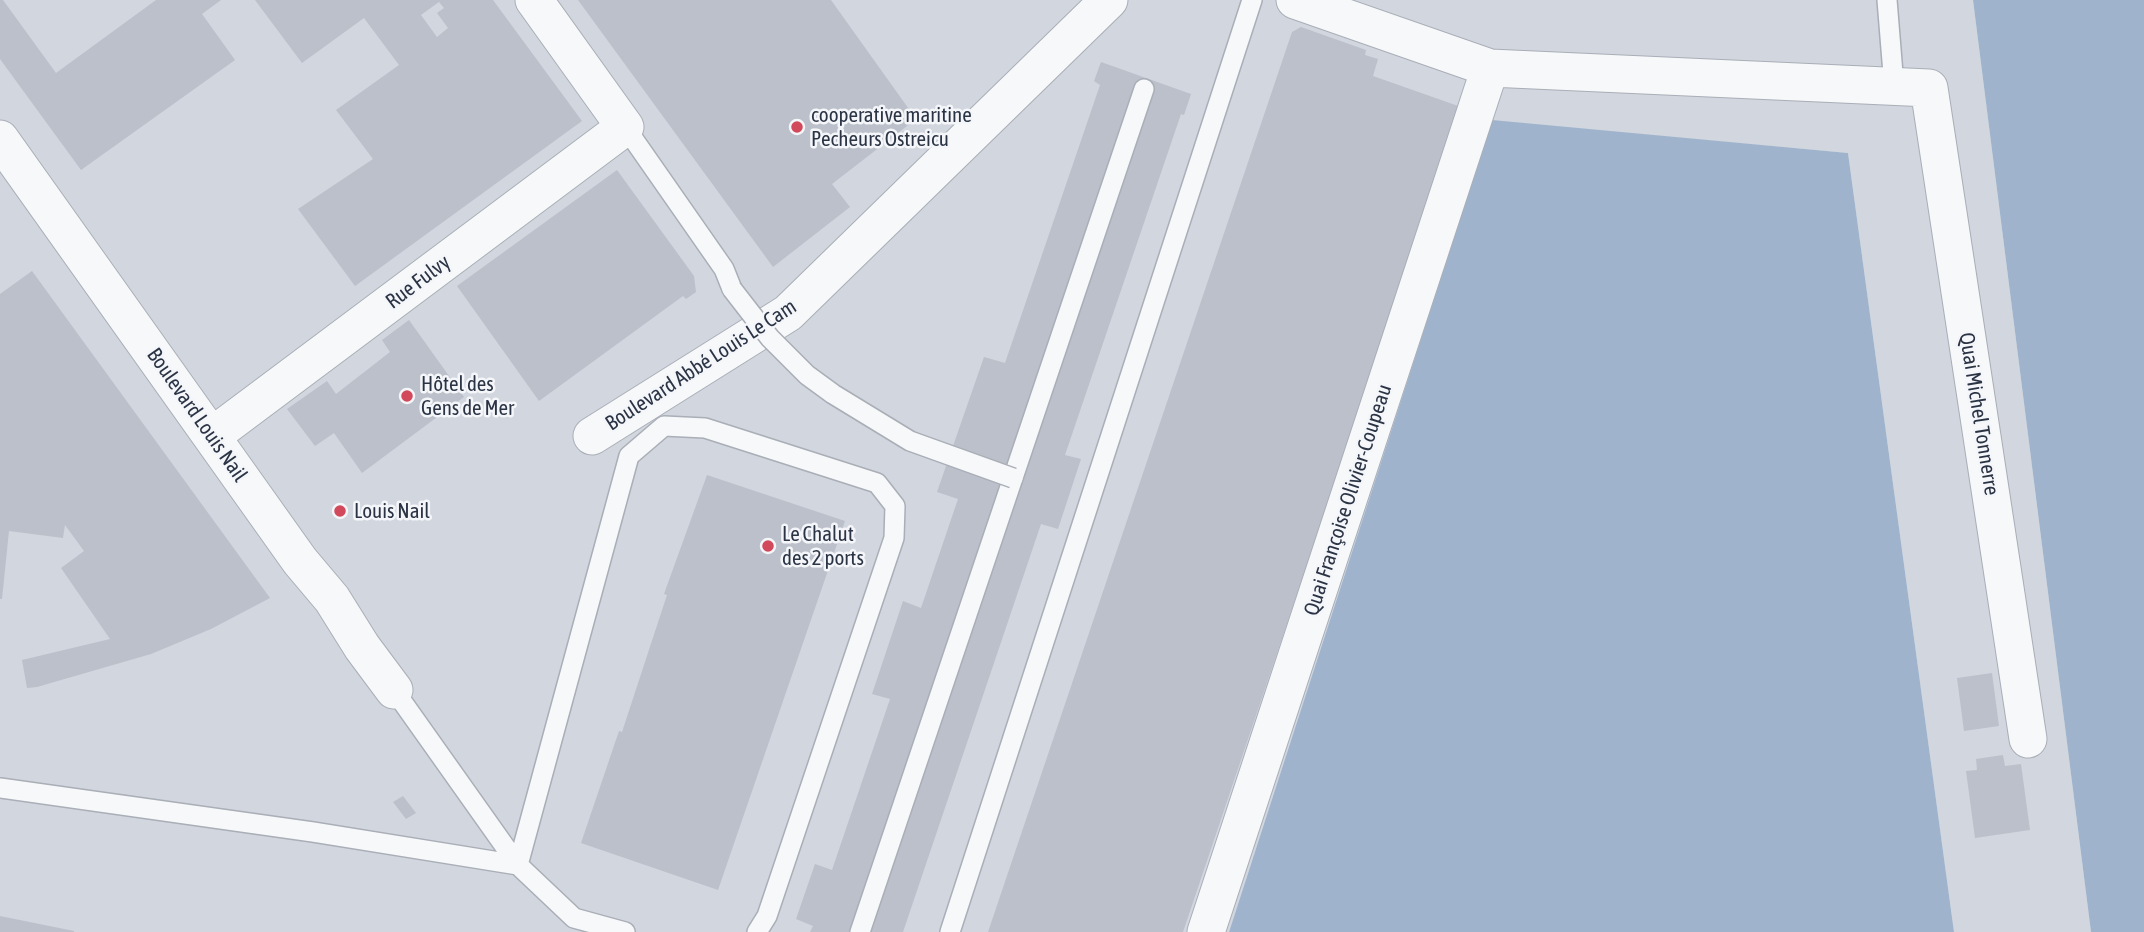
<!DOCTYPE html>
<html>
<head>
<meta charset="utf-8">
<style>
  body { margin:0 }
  canvas { display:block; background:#e4e7ec }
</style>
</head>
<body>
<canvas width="2144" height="932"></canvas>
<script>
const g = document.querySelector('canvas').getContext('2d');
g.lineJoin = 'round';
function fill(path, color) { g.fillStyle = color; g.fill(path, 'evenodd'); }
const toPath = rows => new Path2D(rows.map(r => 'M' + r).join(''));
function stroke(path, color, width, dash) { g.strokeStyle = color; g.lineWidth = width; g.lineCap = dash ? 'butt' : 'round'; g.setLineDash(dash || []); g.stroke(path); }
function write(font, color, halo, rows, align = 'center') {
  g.font = font + ' "Asap Condensed",sans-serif'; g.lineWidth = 5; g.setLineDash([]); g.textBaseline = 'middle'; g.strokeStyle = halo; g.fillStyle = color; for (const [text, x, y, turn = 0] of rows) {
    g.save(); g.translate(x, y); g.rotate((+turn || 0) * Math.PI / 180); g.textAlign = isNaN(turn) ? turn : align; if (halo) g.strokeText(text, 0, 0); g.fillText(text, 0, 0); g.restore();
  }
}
const built = toPath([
  [0,0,1973,0,2091,932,1954,932,1848,153,1492,121,1229,932,0,932]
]);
const water = toPath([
  [1973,0,2144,0,2144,932,2091,932],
  [1492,120,1848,153,1954,932,1229,932]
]);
const building = toPath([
  [0,0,3,0,56,73,156,0,221,0,202,14,235,60,81,170,0,59],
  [255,0,493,0,582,121,355,286,298,209,373,159,336,110,399,65,364,18,302,63],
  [439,2,444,8,437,13,448,28,437,37,421,15],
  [578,0,831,0,916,119,832,184,850,207,773,267],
  [1301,27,1366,50,1365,55,1378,59,1373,76,1461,107,1183,932,988,932,1292,32],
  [1101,62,1191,94,1184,115,1181,114,1065,455,1081,459,1058,529,1041,524,903,932,810,932,813,926,796,919,815,864,832,870,890,699,872,694,903,601,921,608,958,499,937,492,984,357,1005,363,1100,85,1094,81],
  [617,170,694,276,696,292,686,299,683,296,539,401,457,286],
  [32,271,270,598,211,629,151,654,37,687,27,688,22,660,110,639,61,568,84,551,65,525,63,538,9,531,2,599,0,599,0,294],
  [409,320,464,397,362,473,334,433,315,446,287,409,327,381,336,394,390,352,382,340],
  [707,475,845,521,718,890,581,843,619,731,622,732,667,595,664,594],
  [1992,673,1999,726,1964,731,1957,678],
  [2003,755,2005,766,2021,764,2030,830,1975,838,1966,771,1977,770,1976,759],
  [403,796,416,813,406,819,393,802],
  [0,916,74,931,74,932,0,932]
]);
const service = toPath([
  [1887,0,1894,86],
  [625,127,724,269,732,289],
  [394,690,518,865,574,918,625,932],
  [0,788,313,832,518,865],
  [518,865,629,456,664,426,705,428,877,483,895,506,894,538,767,916,757,932],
  [860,932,1144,89],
  [950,932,1252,0]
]);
const minor = toPath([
  [1295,0,1490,68,1929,88,2028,739],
  [0,139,300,561,332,599,362,647,394,690],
  [212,436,625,127,534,0],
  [592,436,788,313,1109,0],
  [1206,932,1490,68]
]);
const serviceBridge = toPath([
  [732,289,770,338,807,375,833,394,910,441,1013,478]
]);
const markers = [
  [797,127,7,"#d1495b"],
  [407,396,7,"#d1495b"],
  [340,511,7,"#d1495b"],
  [768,546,7,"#d1495b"]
];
const poiNames = [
  ["cooperative maritine",811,115],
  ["Pecheurs Ostreicu",811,139],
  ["Hôtel des",421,384],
  ["Gens de Mer",421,408],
  ["Louis Nail",354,511],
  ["Le Chalut",782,534],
  ["des 2 ports",782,558]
];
const streetNames = [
  ["Rue Fulvy",418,282,-37],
  ["Boulevard Abbé Louis Le Cam",701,365,-33],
  ["Quai Michel Tonnerre",1979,414,81],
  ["Boulevard Louis Nail",197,415,55],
  ["Quai Françoise Olivier-Coupeau",1348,500,-72]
];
fill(built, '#d2d6de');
fill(water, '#9fb4cc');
fill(building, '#bbc0ca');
stroke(service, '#a9aeb7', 22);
stroke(minor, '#a9aeb7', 39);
stroke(service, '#f7f8fa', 19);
stroke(minor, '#f7f8fa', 37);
stroke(serviceBridge, '#a9aeb7', 22, []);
stroke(serviceBridge, '#f7f8fa', 19);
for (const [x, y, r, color] of markers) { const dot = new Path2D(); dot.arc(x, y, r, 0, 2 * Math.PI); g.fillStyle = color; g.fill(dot); stroke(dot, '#f4f6f9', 2.5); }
write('21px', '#2b3445', '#f4f6f9', poiNames, 'left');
write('21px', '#2b3445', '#f4f6f9', streetNames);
</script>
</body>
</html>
